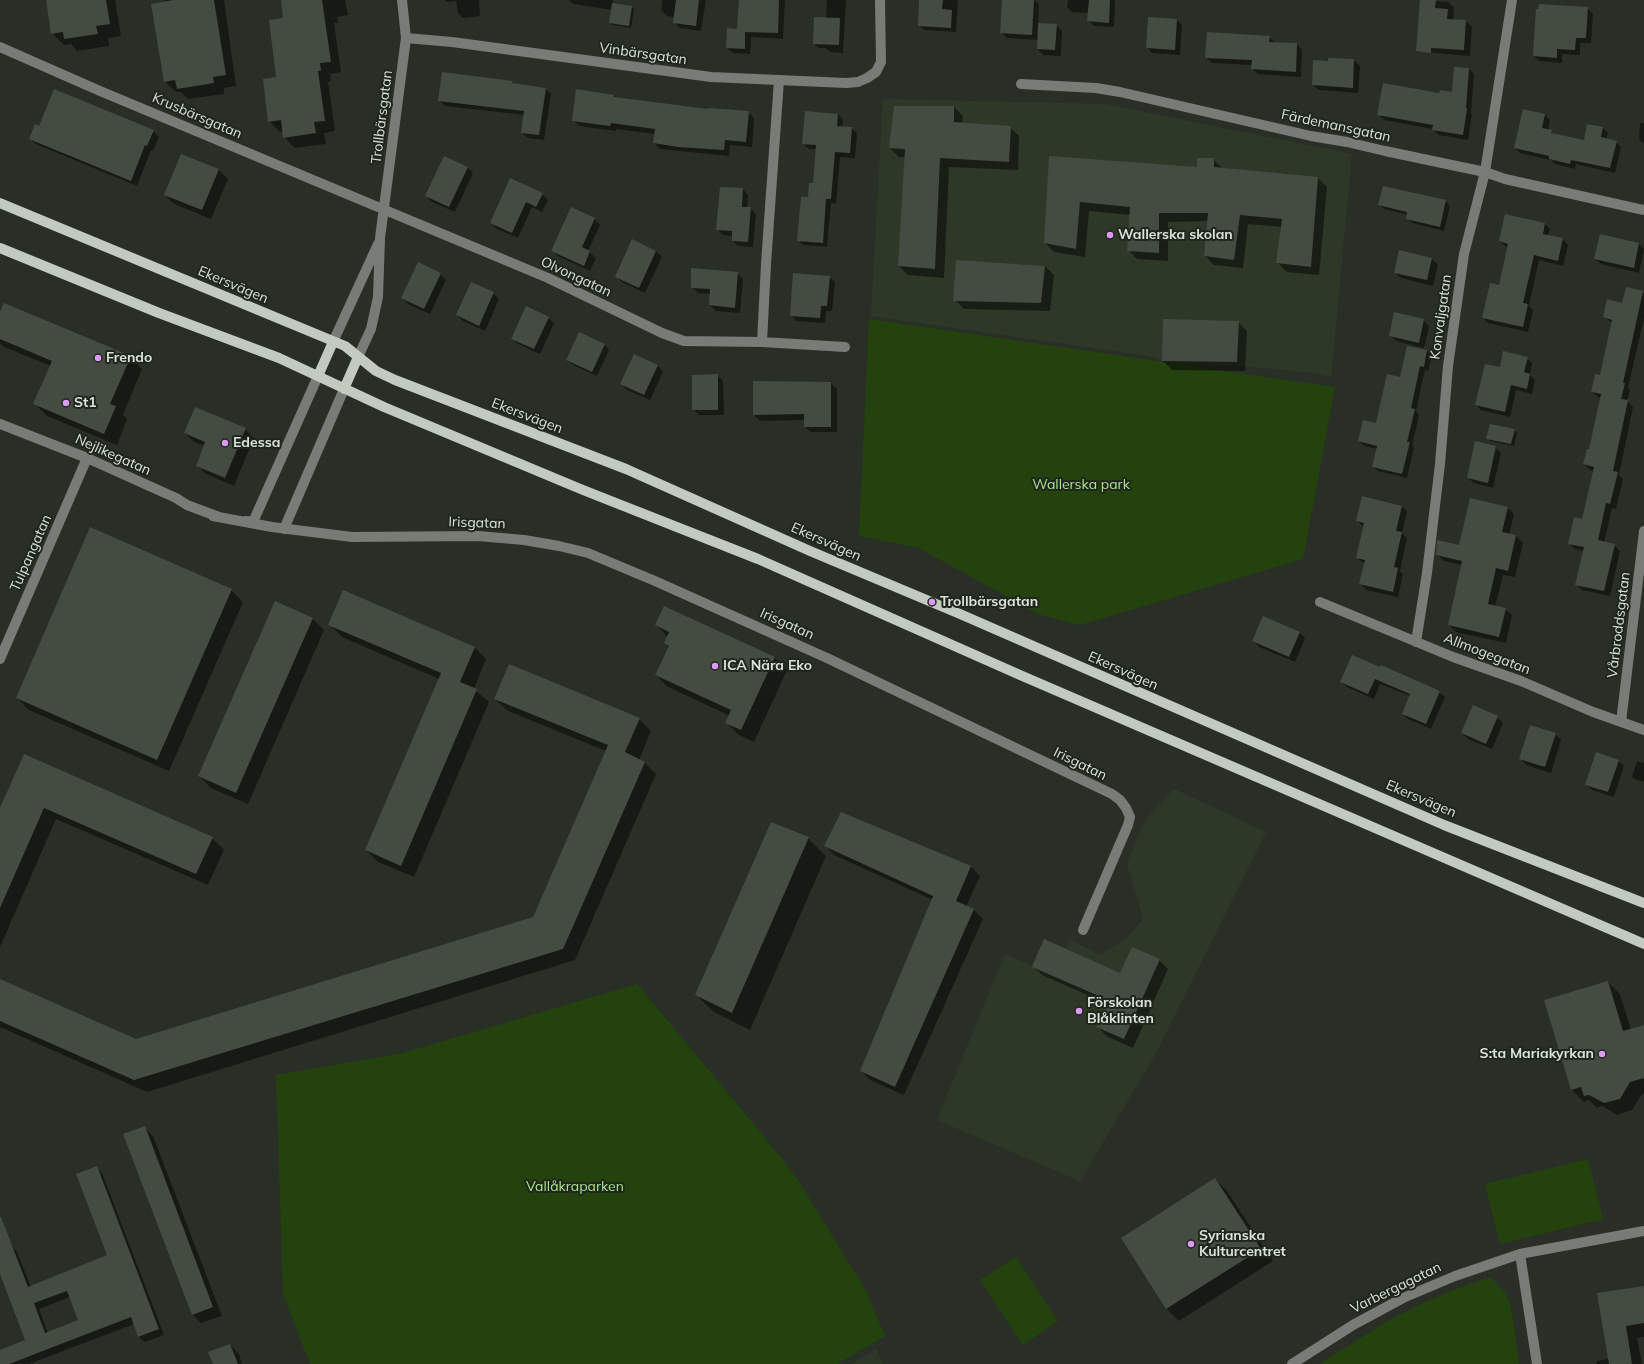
<!DOCTYPE html>
<html>
<head>
<meta charset="utf-8">
<style>
  body { margin:0 }
  canvas { display:block; background:#292f26 }
</style>
</head>
<body>
<canvas width="1644" height="1364"></canvas>
<script>
const g = document.querySelector('canvas').getContext('2d');
g.lineJoin = 'round';
function fill(path, color) { g.fillStyle = color; g.fill(path, 'evenodd'); }
const toPath = rows => new Path2D(rows.map(r => 'M' + r).join(''));
function stroke(path, color, width, dash) { g.strokeStyle = color; g.lineWidth = width; g.lineCap = dash ? 'butt' : 'round'; g.setLineDash(dash || []); g.stroke(path); }
function write(font, color, halo, rows, align = 'center') {
  g.font = font + ' Mulish,sans-serif'; g.lineWidth = 4; g.setLineDash([]); g.textBaseline = 'middle'; g.strokeStyle = halo; g.fillStyle = color; for (const [text, x, y, turn = 0] of rows) {
    g.save(); g.translate(x, y); g.rotate((+turn || 0) * Math.PI / 180); g.textAlign = isNaN(turn) ? turn : align; if (halo) g.strokeText(text, 0, 0); g.fillText(text, 0, 0); g.restore();
  }
}
const built = toPath([
  [883,99,1105,104,1352,154,1331,377,1315,373,1253,367,1189,365,1165,362,1150,356,871,316],
  [1174,789,1266,832,1155,1055,1080,1181,937,1120,1005,954,1032,966,1044,939,1066,949,1070,940,1101,955,1128,937,1143,919,1127,864,1145,820],
  [876,1349,883,1364,852,1364]
]);
const green = toPath([
  [869,319,1335,387,1303,559,1080,625,1038,614,919,548,859,536],
  [637,984,761,1133,798,1180,866,1291,885,1336,837,1364,310,1364,283,1294,276,1075,403,1053],
  [1588,1159,1603,1219,1500,1244,1485,1184],
  [1016,1257,1058,1321,1023,1345,980,1280],
  [1491,1277,1506,1294,1511,1306,1519,1364,1320,1364,1384,1323,1423,1303,1469,1284]
]);
const shadow = toPath([
  [47,0,115,0,121,36,108,38,109,46,77,51,71,44,64,45,52,33],
  [165,0,224,0,236,86,224,88,224,94,188,99,181,92,176,92,165,82],
  [281,0,345,0,348,15,337,17,338,23,334,23,341,72,330,74,331,81,328,82,335,131,324,133,326,144,295,148,284,137,283,131,280,132,269,121,277,78,284,19],
  [445,0,479,0,480,16,463,18,458,13,456,1,447,2],
  [569,0,613,0,613,4,631,7,634,9,631,28,613,25,610,23,612,10,573,4],
  [662,0,706,0,701,31,680,28,674,22,674,17,667,16,661,10],
  [740,0,785,0,783,39,751,37,750,54,733,53,727,48,738,30],
  [827,0,846,0,843,53,830,52,826,48,818,48,814,43,826,18],
  [920,0,958,0,956,32,924,30,919,25],
  [1003,0,1035,0,1039,5,1038,24,1056,25,1062,31,1061,56,1043,55,1038,49,1038,40,1007,38,1001,32],
  [1068,0,1115,0,1114,27,1094,26,1089,21,1089,13,1072,12,1067,7],
  [1421,0,1448,2,1454,8,1453,20,1466,21,1472,27,1470,56,1424,52,1418,47],
  [1587,8,1593,14,1591,43,1580,43,1580,55,1562,54,1562,63,1539,61,1534,56,1537,10],
  [1177,20,1182,25,1180,55,1152,53,1147,47],
  [1269,37,1275,43,1297,44,1302,50,1301,77,1258,74,1252,69,1252,65,1212,63,1206,58],
  [1354,60,1360,66,1358,93,1319,90,1313,85,1329,62],
  [1469,69,1474,74,1471,114,1472,115,1468,140,1439,135,1433,129,1384,120,1379,114,1440,94,1453,93],
  [512,82,515,84,545,88,551,94,544,140,528,138,522,133,525,115,445,106,439,100],
  [614,95,617,99,709,111,748,112,754,118,752,147,730,145,729,156,660,149,654,143,655,134,616,129,616,131,579,126,573,120],
  [895,107,954,107,963,116,962,124,1010,127,1019,136,1018,170,949,167,944,278,908,275,899,266,906,157,899,157,890,148],
  [838,114,843,120,842,128,851,128,857,133,855,158,840,157,836,204,831,203,827,247,803,245,798,240,809,199,814,184,817,149,809,149,804,144],
  [1545,115,1550,120,1548,130,1551,131,1555,135,1584,141,1603,128,1608,133,1606,140,1616,142,1621,147,1615,173,1576,164,1575,169,1555,164,1551,160,1520,153,1515,148],
  [1640,123,1644,123,1644,144,1639,139],
  [40,127,153,131,159,137,153,151,151,150,137,186,36,144,30,139],
  [182,155,219,170,228,179,211,219,174,204,165,195],
  [1050,157,1198,168,1213,159,1222,168,1318,178,1327,187,1319,275,1287,272,1278,263,1282,227,1248,224,1243,268,1214,265,1205,256,1208,221,1168,222,1168,261,1137,259,1128,250,1131,215,1089,211,1085,257,1054,252,1045,243],
  [467,167,473,173,455,212,432,202,426,196],
  [511,180,542,194,548,200,542,212,532,207,518,238,497,229,491,223],
  [743,189,748,195,747,208,750,208,756,214,753,247,738,246,733,241,733,236,723,235,717,229],
  [1445,201,1450,206,1444,231,1412,223,1407,218,1408,215,1384,209,1379,204],
  [594,219,600,225,588,251,596,258,590,271,558,256,552,251],
  [1545,224,1550,229,1548,236,1563,239,1568,245,1563,266,1539,260,1529,306,1533,310,1528,332,1488,323,1483,318,1500,287,1509,247,1505,246,1500,241],
  [632,241,656,251,662,257,645,293,622,282,616,277],
  [1639,244,1644,249,1639,273,1601,264,1595,259],
  [1400,252,1432,259,1438,265,1433,286,1401,278,1395,273],
  [957,261,1045,266,1054,275,1050,311,964,309,955,300],
  [737,273,743,279,740,313,716,311,710,305,711,294,698,293,692,287],
  [440,274,446,280,430,314,408,304,403,298],
  [829,277,835,282,832,311,826,311,825,323,796,321,791,315],
  [1626,288,1644,293,1644,318,1628,388,1630,390,1627,401,1633,407,1619,475,1623,479,1616,509,1612,508,1604,543,1614,545,1620,551,1610,596,1582,590,1576,584,1584,551,1575,549,1569,543,1582,520,1594,471,1590,470,1584,464,1589,450,1601,398,1598,397,1592,392,1600,377,1613,323,1604,317,1623,304],
  [493,293,499,299,485,331,463,321,457,315],
  [0,315,130,357,142,369,123,415,127,419,117,445,47,416,35,404,51,366,4,347,0,343],
  [548,318,554,323,540,354,518,344,512,339],
  [1423,320,1429,326,1424,348,1396,341,1390,335],
  [1238,322,1247,331,1245,371,1172,370,1163,361],
  [604,344,609,350,597,376,573,365,567,360],
  [1408,347,1427,351,1432,356,1428,371,1425,370,1416,411,1419,415,1412,446,1414,448,1407,478,1378,471,1373,467,1377,449,1364,446,1359,441,1376,424,1401,378],
  [1527,358,1532,363,1530,375,1535,380,1532,394,1516,390,1510,417,1481,410,1476,405,1501,368],
  [658,366,663,372,650,400,627,390,621,384],
  [717,375,723,381,724,415,699,415,693,409],
  [831,383,837,389,837,432,811,432,805,427,805,420,760,421,754,415],
  [245,429,254,438,234,486,206,474,197,465,205,446,194,442,185,433],
  [1514,430,1517,433,1514,446,1490,441,1488,438],
  [1495,447,1501,453,1493,488,1474,483,1468,478],
  [1402,506,1407,512,1402,533,1407,538,1400,571,1403,574,1398,597,1366,590,1361,584,1365,564,1357,558,1364,527,1357,521],
  [1507,507,1514,514,1509,535,1516,536,1523,543,1515,577,1503,575,1495,607,1505,609,1512,615,1506,643,1456,632,1449,625,1462,565,1444,561,1437,554,1460,546],
  [231,590,243,602,169,771,29,710,17,698],
  [664,607,775,658,787,670,754,742,739,735,727,723,730,716,668,687,656,675,669,647,665,643,668,637,656,625],
  [312,618,324,630,248,804,211,788,199,776],
  [330,625,474,647,486,659,474,689,489,702,414,877,378,862,366,850,439,679,342,637],
  [1299,632,1305,638,1295,662,1259,647,1254,641],
  [1352,656,1439,692,1445,697,1431,729,1408,719,1403,714,1410,696,1380,684,1374,699,1347,687,1342,682],
  [495,699,639,719,651,731,639,760,644,762,656,774,575,960,147,1092,0,1027,0,980,136,1040,533,918,606,751,508,711],
  [1497,717,1503,723,1492,749,1468,739,1462,733],
  [1555,734,1561,740,1551,773,1526,765,1521,759],
  [1618,760,1624,766,1614,797,1592,790,1586,785],
  [1637,761,1644,763,1644,782,1635,779,1632,777],
  [21,763,212,838,224,850,208,885,56,819,0,947,0,811],
  [842,813,971,867,980,876,966,907,974,910,983,919,904,1095,870,1080,861,1071,933,900,834,855,826,846],
  [808,838,826,856,750,1030,714,1012,696,995],
  [1159,960,1168,969,1133,1048,1106,1036,1098,1027,1108,1004,1042,975,1033,966,1121,974],
  [1608,982,1620,994,1631,1030,1644,1026,1644,1094,1642,1094,1632,1110,1617,1115,1602,1106,1597,1108,1589,1100,1584,1102,1572,1090],
  [144,1127,153,1136,222,1316,201,1323,192,1314],
  [96,1167,102,1173,164,1335,145,1342,139,1337,134,1324,29,1364,0,1364,0,1351,26,1341,0,1271,0,1250,12,1246,17,1252,31,1287,109,1256],
  [70,1297,79,1321,48,1333,39,1309],
  [1215,1179,1227,1191,1273,1261,1179,1321,1167,1309,1122,1239],
  [1644,1287,1644,1337,1637,1338,1642,1364,1597,1364,1596,1361,1609,1359],
  [230,1345,239,1354,242,1364,214,1364]
]);
const building = toPath([
  [46,0,106,0,110,24,96,26,98,34,64,39,63,32,51,34],
  [173,0,214,0,226,75,213,77,214,83,177,89,175,80,164,82,151,4],
  [281,0,322,0,331,62,320,63,321,71,318,71,325,121,314,122,316,133,283,138,281,120,268,122,263,79,276,77,269,20,283,18],
  [676,0,699,0,696,26,673,23],
  [739,0,779,0,778,33,745,32,745,49,726,48,727,28,737,29],
  [919,0,943,0,942,9,952,10,951,28,918,26],
  [1002,0,1034,0,1032,35,1000,33],
  [1089,0,1110,0,1109,23,1087,21],
  [1420,0,1436,0,1435,8,1448,9,1447,19,1466,20,1464,50,1431,48,1431,53,1416,51],
  [612,3,632,6,629,26,609,23],
  [1539,4,1588,7,1586,38,1576,38,1575,50,1557,49,1557,58,1533,56,1536,9,1538,9],
  [814,17,840,18,839,45,813,44],
  [1148,17,1177,19,1175,50,1146,48],
  [1038,23,1057,24,1055,50,1037,49],
  [1207,32,1270,36,1269,42,1297,43,1296,72,1251,69,1252,60,1205,58],
  [1328,58,1354,59,1353,88,1312,85,1313,60,1328,61],
  [1454,67,1469,68,1466,108,1467,109,1463,135,1432,130,1433,125,1377,115,1383,83,1439,93,1440,90,1452,92],
  [442,72,513,81,512,83,546,88,539,135,521,133,524,111,438,101],
  [54,89,154,130,147,146,145,145,131,181,29,139,35,124,39,126],
  [576,89,614,95,614,97,708,109,708,108,749,111,746,142,725,140,724,150,678,147,653,143,655,129,611,123,610,126,572,121],
  [894,106,954,106,954,122,1011,126,1009,162,940,158,935,269,898,266,905,149,889,148],
  [1523,109,1545,114,1542,128,1552,130,1551,133,1584,140,1587,124,1603,127,1601,137,1617,141,1610,168,1571,160,1570,164,1549,159,1549,156,1514,148],
  [805,111,838,114,837,126,852,127,850,153,835,152,831,199,826,199,823,243,797,241,801,197,808,197,809,183,813,183,816,145,802,144],
  [181,154,219,169,202,210,164,195],
  [444,156,468,167,449,207,425,196],
  [1049,156,1197,167,1197,158,1214,158,1214,167,1318,177,1311,267,1276,263,1282,219,1240,215,1234,260,1204,256,1208,213,1159,213,1159,253,1127,251,1130,207,1080,202,1076,249,1044,243],
  [510,178,543,193,536,207,526,202,512,233,490,223],
  [1383,186,1446,200,1440,227,1406,219,1407,212,1378,205],
  [720,187,743,188,742,207,751,207,748,242,732,241,732,231,716,230],
  [571,207,595,218,582,247,590,251,584,266,551,251],
  [1505,214,1545,223,1543,234,1563,238,1558,261,1534,255,1523,303,1528,304,1523,327,1482,318,1490,283,1499,285,1508,244,1499,241],
  [1600,234,1639,243,1634,268,1594,259],
  [632,239,656,251,639,288,615,277],
  [1399,250,1432,258,1427,280,1394,273],
  [956,260,1045,266,1041,303,953,301],
  [418,262,441,273,424,309,401,298],
  [691,268,738,272,735,308,709,305,710,289,691,288],
  [793,273,830,276,827,306,821,306,820,318,790,316],
  [471,282,494,292,479,326,456,315],
  [1626,287,1643,291,1623,383,1625,383,1621,399,1628,400,1613,471,1618,472,1610,504,1606,503,1598,540,1615,544,1604,591,1575,585,1584,547,1568,544,1574,517,1582,519,1594,467,1583,464,1587,449,1589,449,1601,394,1591,392,1595,374,1600,375,1612,320,1603,317,1607,299,1622,303],
  [4,303,131,356,110,404,116,406,104,434,33,404,52,361,0,339,0,312],
  [526,306,549,317,534,349,511,339],
  [1394,312,1424,319,1419,343,1389,336],
  [1163,319,1239,321,1237,362,1162,361],
  [579,332,605,344,592,372,566,360],
  [1407,346,1427,350,1424,367,1420,366,1411,408,1415,409,1407,442,1410,442,1402,474,1372,467,1377,446,1358,441,1363,420,1376,423,1387,374,1400,377],
  [1503,351,1528,357,1524,372,1530,374,1527,389,1511,385,1505,412,1475,405,1485,364,1500,367],
  [634,354,658,365,644,395,620,384],
  [718,374,718,410,692,410,692,375],
  [753,381,831,382,831,427,804,427,804,414,753,415],
  [195,407,246,428,225,478,196,466,205,442,184,433],
  [1490,424,1515,429,1511,444,1486,439],
  [1475,441,1496,446,1488,483,1467,478],
  [1362,496,1402,506,1396,531,1402,532,1394,567,1398,568,1393,592,1359,584,1365,560,1356,558,1364,523,1356,521],
  [1470,498,1508,507,1502,532,1516,535,1508,571,1496,568,1488,604,1506,608,1499,637,1448,625,1462,561,1436,555,1437,540,1459,545],
  [90,527,232,589,157,760,16,698],
  [343,590,475,647,460,682,477,689,401,866,365,850,441,673,328,625],
  [275,601,313,618,236,793,198,776],
  [664,606,775,657,741,730,725,723,731,710,655,675,669,646,664,643,669,632,655,625],
  [1263,616,1300,632,1289,657,1252,641],
  [1352,655,1380,667,1381,665,1440,691,1426,724,1402,714,1410,694,1375,679,1368,694,1340,682],
  [509,664,640,718,625,752,645,762,563,949,134,1080,0,1021,0,979,136,1039,533,917,608,745,494,699],
  [1473,705,1498,716,1486,744,1461,733],
  [1530,725,1556,733,1545,767,1519,759],
  [1596,752,1619,760,1608,792,1585,785],
  [24,754,213,837,196,874,44,808,0,908,0,808],
  [841,812,971,866,956,901,974,909,895,1087,860,1071,933,896,824,846],
  [771,822,809,837,732,1013,695,995],
  [1044,939,1120,973,1132,947,1160,959,1124,1039,1096,1027,1108,1000,1032,967],
  [1608,981,1623,1031,1644,1025,1644,1078,1630,1082,1620,1099,1604,1103,1589,1095,1584,1096,1581,1087,1571,1090,1544,1000],
  [145,1126,213,1307,192,1315,123,1134],
  [97,1166,159,1329,138,1337,131,1317,9,1364,0,1364,0,1350,25,1340,0,1274,0,1217,1,1217,28,1287,107,1255,76,1174],
  [67,1291,78,1320,45,1333,34,1303],
  [1215,1178,1261,1249,1166,1309,1121,1238],
  [1644,1286,1644,1323,1626,1326,1632,1364,1609,1364,1597,1293],
  [230,1344,238,1364,213,1364,208,1352]
]);
const minor = toPath([
  [406,38,452,42,711,77,846,83,858,82,867,78,876,72,881,62,880,0],
  [0,47,100,91,548,278,662,333,684,341,762,342,845,347],
  [1021,84,1096,88,1120,92,1311,136,1347,142,1385,151,1485,172,1505,179,1644,210],
  [333,342,378,244],
  [762,342,766,264,779,80],
  [358,357,371,329,378,297,380,238,406,38,402,0],
  [0,424,87,458,176,498,187,505,219,517],
  [213,516,272,527,352,537,478,536,524,540,559,546,588,553,655,581,827,658,1112,794,1120,800,1126,808,1130,817,1128,825,1083,930],
  [246,521,253,522,318,376],
  [284,529,344,389],
  [1320,602,1453,657,1521,681,1593,712,1644,730],
  [1416,642,1427,573,1440,464,1448,366,1464,254,1485,172,1512,0],
  [0,659,87,458],
  [1621,722,1644,531],
  [1520,1254,1537,1364],
  [1292,1364,1353,1325,1403,1298,1455,1276,1520,1254,1644,1231]
]);
const major = toPath([
  [0,203,345,346,376,371,395,380,626,469,810,551,960,614,1444,825,1644,903],
  [0,248,159,313,279,358,384,407,583,490,758,559,1020,675,1644,944],
  [318,376,333,342],
  [344,389,358,357]
]);
const markers = [
  [1110,235,4,"#da9af6"],
  [98,358,4,"#da9af6"],
  [66,403,4,"#da9af6"],
  [225,443,4,"#da9af6"],
  [932,602,4,"#da9af6"],
  [715,666,4,"#da9af6"],
  [1079,1011,4,"#da9af6"],
  [1602,1054,4,"#da9af6"],
  [1191,1244,4,"#da9af6"]
];
const streetNames = [
  ["Vinbärsgatan",643,54,8],
  ["Krusbärsgatan",197,116,23],
  ["Trollbärsgatan",382,117,-83],
  ["Färdemansgatan",1336,126,12],
  ["Olvongatan",576,277,25],
  ["Ekersvägen",233,285,23],
  ["Konvaljgatan",1441,317,-82],
  ["Ekersvägen",527,416,21],
  ["Nejlikegatan",113,455,24],
  ["Irisgatan",477,523,2],
  ["Ekersvägen",826,542,24],
  ["Tulpangatan",31,553,-66],
  ["Irisgatan",787,624,24],
  ["Vårbroddsgatan",1619,625,-83],
  ["Allmogegatan",1487,654,21],
  ["Ekersvägen",1123,671,24],
  ["Irisgatan",1080,764,26],
  ["Ekersvägen",1421,799,23],
  ["Varbergagatan",1396,1288,-26]
];
const poiNames = [
  ["Wallerska skolan",1118,235],
  ["Frendo",106,358],
  ["St1",74,403],
  ["Edessa",233,443],
  ["Trollbärsgatan",940,602],
  ["ICA Nära Eko",723,666],
  ["Förskolan",1087,1003],
  ["Blåklinten",1087,1019],
  ["S:ta Mariakyrkan",1594,1054,"right"],
  ["Syrianska",1199,1236],
  ["Kulturcentret",1199,1252]
];
const parkNames = [
  ["Wallerska park",1081,485],
  ["Vallåkraparken",575,1187]
];
fill(built, '#2e3829');
fill(green, '#23420d');
fill(shadow, '#0007');
fill(building, '#444b41');
stroke(minor, '#787b76', 10);
stroke(major, '#c3cabf', 10);
for (const [x, y, r, color] of markers) { const dot = new Path2D(); dot.arc(x, y, r, 0, 2 * Math.PI); g.fillStyle = color; g.fill(dot); stroke(dot, '#1f261c', 1.5); }
write('14px', '#dce0da', '#1f261c', streetNames);
write('bold 14px', '#dce0da', '#1f261c', poiNames, 'left');
write('14px', '#abe48c', '#1f261c', parkNames);
</script>
</body>
</html>
